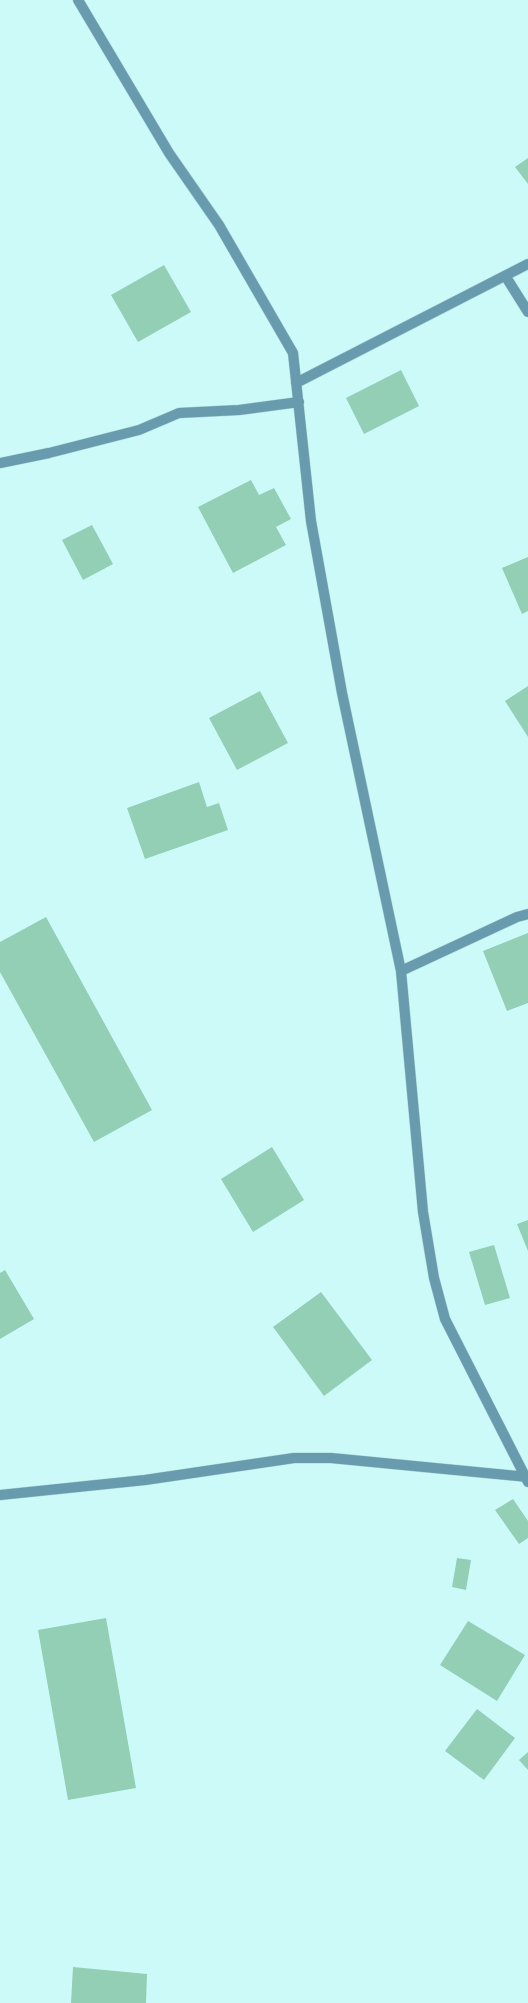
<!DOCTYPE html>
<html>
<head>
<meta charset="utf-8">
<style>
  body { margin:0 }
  canvas { display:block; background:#ccfaf9 }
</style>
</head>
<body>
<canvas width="528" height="2003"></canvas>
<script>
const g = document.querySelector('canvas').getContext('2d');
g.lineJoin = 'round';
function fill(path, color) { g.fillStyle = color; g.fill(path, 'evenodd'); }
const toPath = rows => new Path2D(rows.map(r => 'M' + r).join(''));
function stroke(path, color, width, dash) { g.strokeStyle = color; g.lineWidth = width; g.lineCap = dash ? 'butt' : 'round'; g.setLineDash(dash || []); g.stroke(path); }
const building = toPath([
  [528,158,528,184,515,167],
  [164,265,191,312,138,342,111,295],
  [401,370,419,406,364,434,346,398],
  [251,480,259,495,274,488,291,519,276,527,286,545,233,573,198,507],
  [92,525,113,564,83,580,62,540],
  [528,557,528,611,522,614,502,568],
  [528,686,528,737,505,701],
  [260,691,288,743,237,770,209,718],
  [199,782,207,807,219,803,228,830,145,859,127,808],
  [46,917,152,1110,94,1142,0,972,0,942],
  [528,933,528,1003,507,1011,483,951],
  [272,1147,304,1200,253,1232,221,1179],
  [528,1220,528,1251,517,1224],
  [494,1245,510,1298,485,1305,469,1252],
  [5,1270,34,1319,0,1339,0,1273],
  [321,1292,372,1360,324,1396,273,1327],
  [513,1499,528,1521,528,1538,519,1544,495,1510],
  [457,1558,471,1560,466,1590,452,1587],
  [106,1618,136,1788,68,1800,38,1630],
  [468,1621,525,1655,497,1701,440,1665],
  [477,1709,515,1738,484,1780,445,1751],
  [528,1752,528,1770,519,1760],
  [73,1967,147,1974,146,2003,71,2003]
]);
const street = toPath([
  [78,0,169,153,219,225,293,353,311,521,342,693,401,971,423,1212,434,1278,445,1319,528,1482],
  [506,277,528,312],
  [296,383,528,264],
  [0,463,49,453,139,430,179,413,239,410,299,402],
  [401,971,517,917,528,914],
  [0,1495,145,1480,294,1458,331,1458,528,1477]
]);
fill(building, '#92cfb5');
stroke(street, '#aed7d7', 11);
stroke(street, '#699bae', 10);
</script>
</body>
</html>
